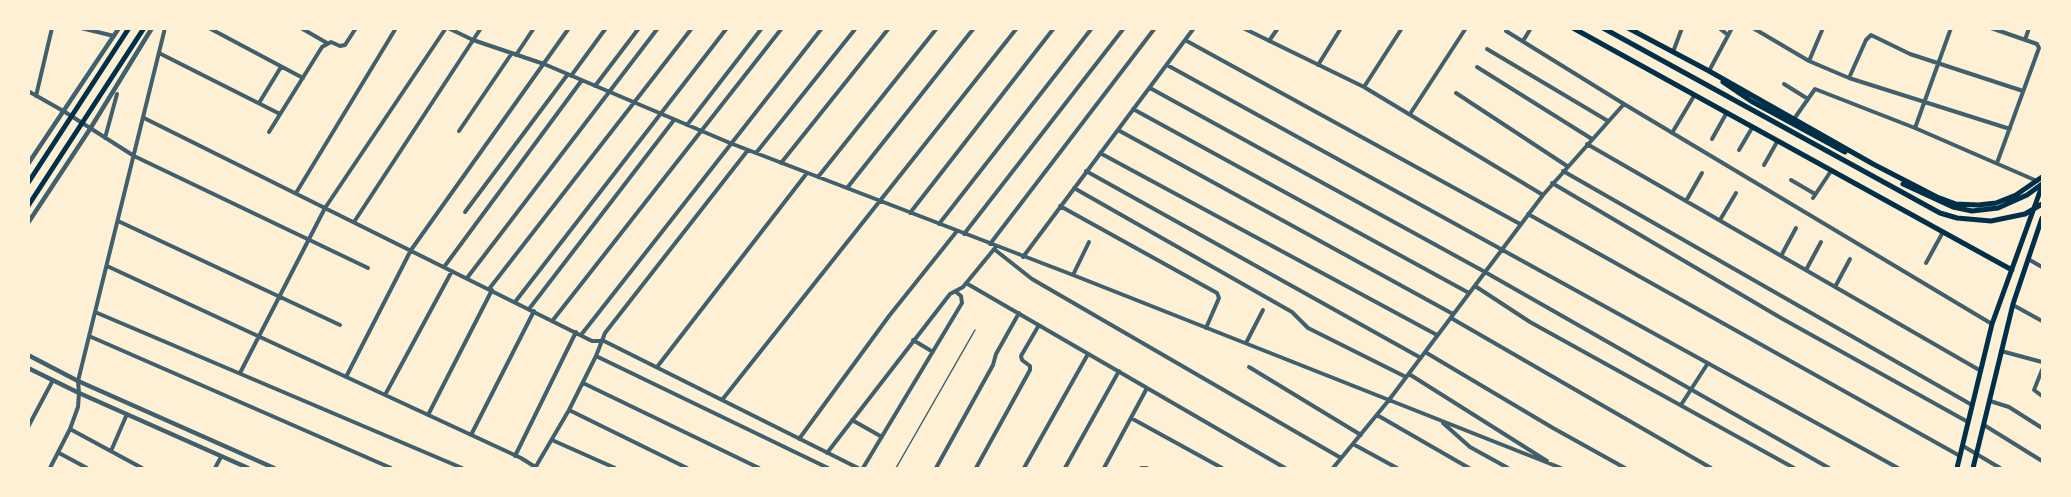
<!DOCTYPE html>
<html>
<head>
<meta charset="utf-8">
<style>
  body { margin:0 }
  #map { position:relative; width:2071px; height:497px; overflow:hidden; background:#fdf0d5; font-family:"Times New Roman",serif }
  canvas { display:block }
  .frame { position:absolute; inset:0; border:30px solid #fdf0d5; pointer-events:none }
</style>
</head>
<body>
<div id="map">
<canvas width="2071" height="497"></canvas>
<div class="frame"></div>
</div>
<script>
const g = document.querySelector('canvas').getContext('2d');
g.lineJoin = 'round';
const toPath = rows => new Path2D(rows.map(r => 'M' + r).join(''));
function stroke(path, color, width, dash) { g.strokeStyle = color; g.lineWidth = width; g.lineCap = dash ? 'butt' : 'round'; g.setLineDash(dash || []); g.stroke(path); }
const service = toPath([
  [896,468,975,330]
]);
const minor = toPath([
  [81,28,114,36],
  [209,28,303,78],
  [301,28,327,43],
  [448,28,473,40,544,64,730,143,1073,275,1561,468],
  [1243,28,1364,87,1543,195],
  [1719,28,1728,35],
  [1753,28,1809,61,1849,78,2010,129],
  [1991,28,2037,44,2039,48,1997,163],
  [1506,31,1624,104,1992,324],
  [1185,40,1520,224],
  [2025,40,2029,28],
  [1269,41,1278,28],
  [1523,41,1531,28],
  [1487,49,1608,121],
  [1673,52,1682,28],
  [159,53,280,114],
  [516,55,534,28],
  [1809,61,1823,28],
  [1167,65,1898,468],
  [1318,65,1341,28],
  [1477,67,1592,139],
  [1709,71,1732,28],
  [571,76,606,28],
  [1849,78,1866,40,1871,35,1910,54,2023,91],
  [1784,84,1808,99],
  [595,86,639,28],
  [1364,87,1402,28],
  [1150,88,1485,272,1829,468],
  [28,91,65,112,134,156,368,268],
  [1456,93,1567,166],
  [36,96,52,28],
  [259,103,281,67],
  [1133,109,1469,293],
  [1410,114,1466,28],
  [144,118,592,341,604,341,858,468],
  [1794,119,1815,89,1915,128,2037,181],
  [687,125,762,28],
  [1915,128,1951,28],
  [1118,130,1453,314],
  [459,131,512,53],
  [269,132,322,47,331,42,340,46,345,45,356,28],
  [1672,133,1694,96],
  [105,138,117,94],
  [1712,139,1726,114],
  [1587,144,1981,371],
  [1739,150,1752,128],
  [756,153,856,28],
  [1100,153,1437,335],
  [781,163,889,28],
  [1764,165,1777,142],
  [1086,171,1421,358],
  [1563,171,1972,405],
  [818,177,937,28],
  [1791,180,1815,194],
  [1552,183,1781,318,1968,422],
  [847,188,974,28],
  [1074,188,1292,312,1308,328,1406,377],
  [296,193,396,28],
  [1813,198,1831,171],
  [1686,201,1702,173],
  [1060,206,1217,293,1219,298,1206,328],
  [465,212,568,74],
  [910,213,1054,28],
  [1528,214,1960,456],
  [1720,220,1736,193],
  [118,221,340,325],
  [354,222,481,28],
  [939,224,1092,28],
  [964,234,1124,28],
  [990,244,1155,28],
  [994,249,1032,279,1341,458],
  [1781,256,1796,228],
  [1023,257,1194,28],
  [2028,259,2042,267],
  [1926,263,1943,232],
  [107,266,521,458,537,468],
  [444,267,582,80],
  [1806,270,1821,242],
  [1073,275,1089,242],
  [467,278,658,28],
  [966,283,1285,468],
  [1475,286,1530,322,1794,468],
  [1835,287,1850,259],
  [489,289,692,28],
  [515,302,727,28],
  [2013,305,2042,321],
  [529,309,674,120],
  [95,312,462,468],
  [1451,318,1711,468],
  [553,320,782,28],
  [581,335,822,28],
  [89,336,391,468],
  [913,340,933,352],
  [1246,343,1263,310],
  [2001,351,2042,362],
  [1425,352,1553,428,1625,468],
  [596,356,828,468],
  [657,367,807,173],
  [1249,367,1361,435],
  [2042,370,2034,390,2042,396],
  [240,373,325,208,446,28],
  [1409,374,1547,461],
  [346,377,411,250,569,28],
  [583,383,759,468],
  [385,395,452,271],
  [722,400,1017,28],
  [1990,401,2009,407,2042,428],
  [1681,405,1708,363],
  [569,410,687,468],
  [428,415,492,290],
  [1377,415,1469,468],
  [1131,418,1222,468],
  [852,420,882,437],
  [1443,423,1470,447,1508,468],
  [1984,425,2042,461],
  [28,427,53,380],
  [70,429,142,468],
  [471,435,534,311],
  [799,439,889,316,957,231],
  [552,440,615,468],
  [1353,444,1397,468],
  [1963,446,2000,468],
  [111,451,127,414],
  [59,453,87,468],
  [827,453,950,294,963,287,995,248],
  [515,456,576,332],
  [50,468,70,429,78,407,79,393,78,381,165,28],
  [215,468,221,457],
  [535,468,569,410,596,356,605,333,748,150],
  [863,468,962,303,961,296,956,292],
  [936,468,993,365,996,354,1019,313],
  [976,468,1030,370,1030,366,1022,360,1021,356,1039,325],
  [1024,468,1088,354],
  [1065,468,1119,371],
  [1104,468,1147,388],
  [1141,468,1147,468],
  [1333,468,1389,400,1543,195,1624,104]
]);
const tertiary = toPath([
  [28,164,119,28],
  [28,223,90,129,152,28],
  [28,355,78,381,274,468],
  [28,368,79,393,248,468]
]);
const secondary = toPath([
  [1573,28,2012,270],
  [1603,28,1940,213,1957,218,1991,221,2025,214,2042,204],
  [1628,28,1709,71,1873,164,1937,197,1956,204,1978,205,1996,203,2016,195,2042,177],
  [1723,82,1751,101,1845,152],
  [1903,184,1953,207,1972,211,1998,208,2027,195,2042,184],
  [1957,468,1992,324,2042,186],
  [1973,468,2013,304,2042,218]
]);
const primary = toPath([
  [28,183,129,28],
  [28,206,144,28]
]);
stroke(service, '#3f606c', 1.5);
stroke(minor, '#3f606c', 4);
stroke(tertiary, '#3f606c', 4.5);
stroke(secondary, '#003049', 5);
stroke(primary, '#003049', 5);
</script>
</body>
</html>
